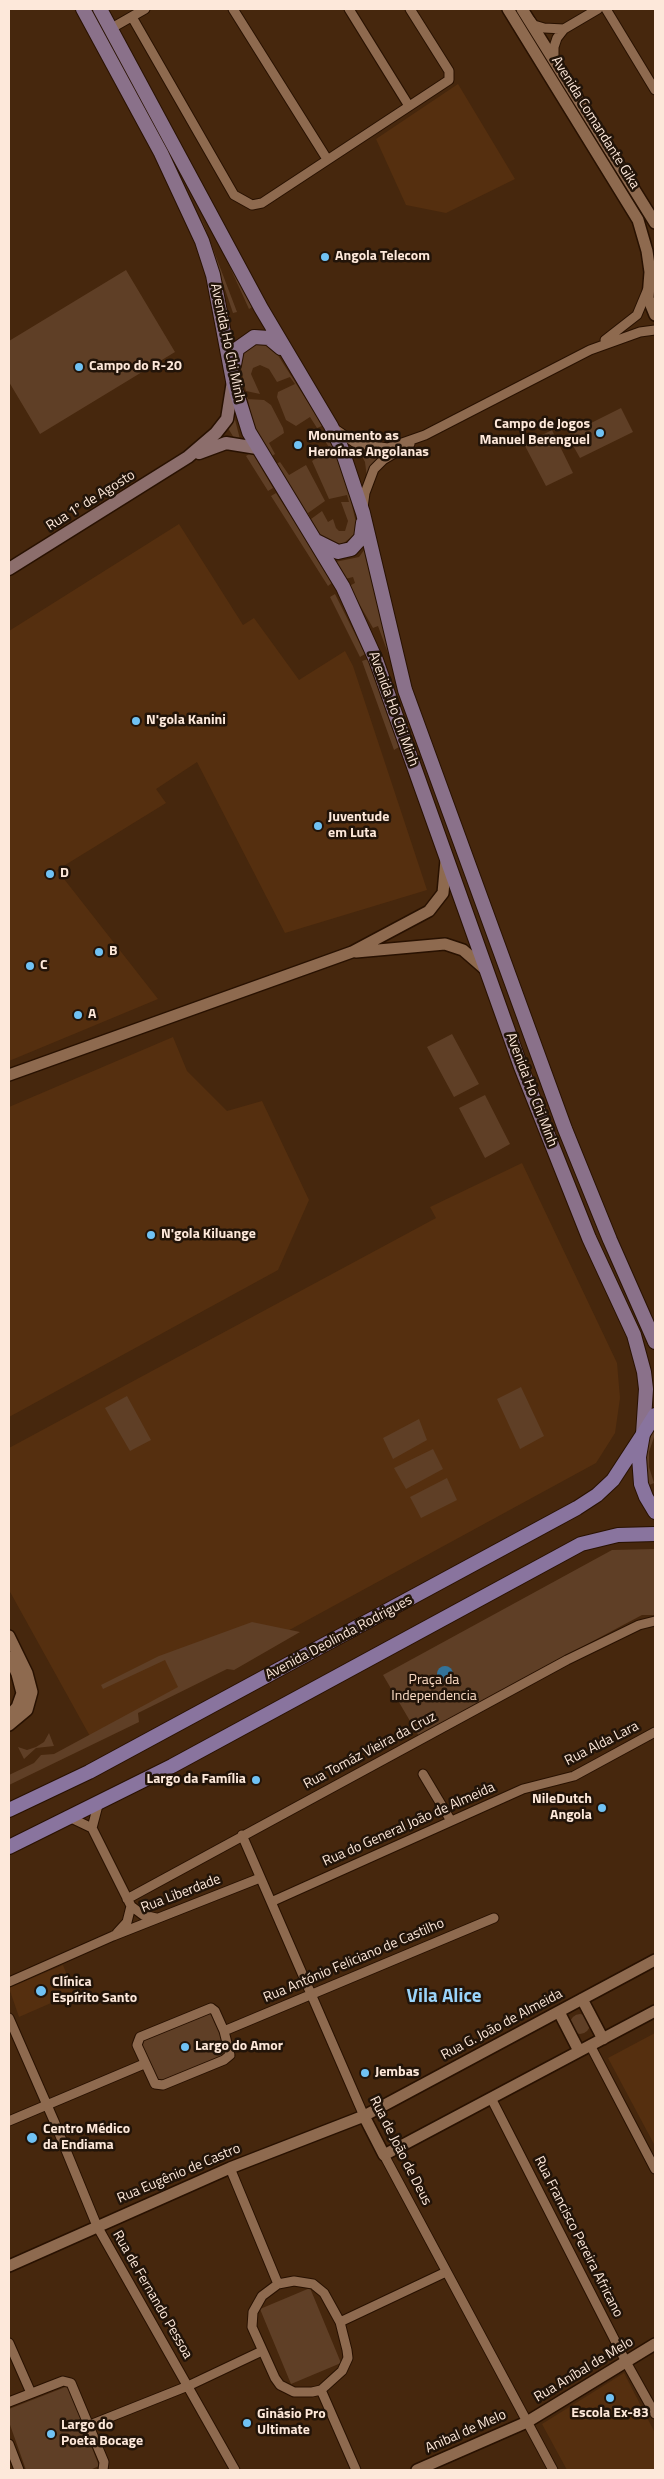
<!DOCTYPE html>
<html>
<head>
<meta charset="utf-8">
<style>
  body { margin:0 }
  #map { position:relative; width:664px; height:2479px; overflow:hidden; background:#46270d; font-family:"Titillium Web",sans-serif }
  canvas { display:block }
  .frame { position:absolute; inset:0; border:10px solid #fde8da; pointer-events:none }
</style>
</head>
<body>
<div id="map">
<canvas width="664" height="2479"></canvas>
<div class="frame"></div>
</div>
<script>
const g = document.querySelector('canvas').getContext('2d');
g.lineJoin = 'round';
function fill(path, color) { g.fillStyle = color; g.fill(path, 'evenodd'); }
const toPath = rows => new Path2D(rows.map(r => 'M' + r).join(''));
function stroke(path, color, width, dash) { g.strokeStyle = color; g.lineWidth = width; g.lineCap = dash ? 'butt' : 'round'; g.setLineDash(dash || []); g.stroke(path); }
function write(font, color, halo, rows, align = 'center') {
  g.font = font + ' "Titillium Web",sans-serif'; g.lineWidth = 5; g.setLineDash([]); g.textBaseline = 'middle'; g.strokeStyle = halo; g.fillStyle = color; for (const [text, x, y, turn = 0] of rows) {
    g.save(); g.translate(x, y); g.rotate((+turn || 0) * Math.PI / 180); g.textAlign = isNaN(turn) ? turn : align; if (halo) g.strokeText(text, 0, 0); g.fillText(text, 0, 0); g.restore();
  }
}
const built = toPath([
  [458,84,515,179,446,213,406,205,376,139],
  [179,524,243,625,254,618,299,680,345,651,353,666,427,890,285,933,197,762,156,789,166,803,57,870,158,999,9,1061,9,631],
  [173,1037,187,1071,227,1111,262,1101,309,1200,278,1270,9,1417,9,1107],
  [522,1163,617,1363,620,1398,615,1433,596,1463,91,1738,9,1590,9,1448,436,1218,430,1207],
  [63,1965,74,1993,19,2017,9,1988],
  [655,2033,655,2146,608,2058],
  [624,2373,655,2433,655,2470,567,2470,542,2424]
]);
const green = toPath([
  [203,208,254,306,249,309],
  [199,212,237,312,233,313],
  [126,270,175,352,40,434,9,382,9,341],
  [253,343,268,344,274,349,332,440,344,471,357,527,355,534,340,546,326,543,315,529,260,439,253,423,239,360,242,353],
  [260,365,269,369,277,382,290,377,295,384,278,392,277,397,286,420,296,426,310,417,317,428,322,426,326,433,322,436,330,449,312,461,329,499,347,495,349,502,341,502,348,521,345,531,339,531,336,528,333,519,328,522,322,511,311,519,308,513,325,501,306,465,289,475,280,462,276,464,271,457,275,454,269,443,284,433,283,428,271,405,264,400,247,399,246,391,260,394,251,374,253,368],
  [621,408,633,432,580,458,567,435],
  [234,416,240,439,234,438,228,428],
  [552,430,573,473,546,486,524,444],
  [357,447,372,451,387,452,375,462,367,478,365,462],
  [252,452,273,488,268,491,246,456],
  [276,493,333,582,328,586,271,496],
  [367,546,399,683,378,626,373,628,349,586,355,583,353,577,345,579,335,562,359,557],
  [335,594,365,654,360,657,330,597],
  [368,659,399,747,394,750,362,661],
  [452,1034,479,1084,454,1097,427,1047],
  [485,1095,510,1144,485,1158,459,1108],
  [521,1387,544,1436,520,1449,497,1399],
  [127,1396,151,1440,130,1451,105,1408],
  [419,1419,427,1440,393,1459,383,1438],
  [655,1425,655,1434,649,1452,649,1467,654,1483,647,1486,644,1449],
  [433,1449,443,1469,406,1489,394,1468],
  [447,1478,457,1500,421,1518,410,1497],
  [655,1549,655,1615,642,1615,533,1673,420,1738,383,1675,612,1550],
  [252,1622,300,1632,234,1670,227,1669,138,1713,139,1722,9,1785,9,1775,34,1763,41,1755,54,1754,178,1687,165,1660,103,1689,101,1685,159,1656],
  [49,1733,54,1746,36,1748,24,1759,18,1747,27,1750,36,1747,44,1742],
  [212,2011,230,2055,157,2084,140,2042],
  '570 2024a10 10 0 1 1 20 0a10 10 0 1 1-20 0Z',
  [310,2288,341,2363,291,2384,260,2309],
  [68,2386,99,2466,90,2470,26,2470,9,2422,9,2409]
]);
const water = toPath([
  '437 1674a8 8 0 1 1 16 0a8 8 0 1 1-16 0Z'
]);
const minor = toPath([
  [233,9,327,159],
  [349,9,409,106],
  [606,9,655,90],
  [132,17,234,195,252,205,262,203,449,80,449,71,410,9],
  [530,20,534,25,544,28,564,29],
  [110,29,145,9],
  [554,60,554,47,557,38,564,29,598,9],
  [605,340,637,315,647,291],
  [335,429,357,444,388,448,425,435,590,350,640,332,655,330],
  [363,508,365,493,374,469,383,460,410,444],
  [423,1774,451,1821],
  [71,1818,92,1828,131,1906,143,1915,156,1918],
  [92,1828,98,1805],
  [242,1835,364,2116],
  [127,1899,567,1660,639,1625,655,1621],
  [271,1902,523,1789,574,1776,655,1732],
  [117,1933,127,1922,131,1906],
  [9,1982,113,1936,260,1878],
  [211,2008,215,2011,224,2031,230,2055,224,2060,163,2085,155,2084,137,2045,140,2037,211,2008],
  [9,2018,54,2121,97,2226,235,2470],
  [224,2031,494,1918],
  [590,2045,655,2169],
  [491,2098,626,2362,655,2414],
  [9,2121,144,2064],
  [384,2155,553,2470],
  [230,2168,278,2284],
  [294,2281,313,2284,324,2293,340,2322,347,2350,348,2358,342,2371,321,2390,312,2392,294,2392,280,2385,275,2378,252,2327,253,2312,262,2296,278,2284,294,2281],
  [340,2322,446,2272],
  [9,2343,31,2393],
  [321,2390,356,2470],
  [9,2402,63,2381,71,2383,104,2462,103,2470],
  [90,2425,188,2386,262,2351],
  [9,2444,19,2470]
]);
const tertiary = toPath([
  [508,9,638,220,647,251,650,272,648,298,655,315],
  [522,9,655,223],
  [356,952,445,944,463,950,486,970],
  [9,1075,352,952,429,911,443,893,446,860],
  [9,1636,27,1673,32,1692,27,1710,9,1725],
  [9,1657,17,1674,22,1693,17,1707,9,1716],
  [582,1999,603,2039],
  [559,2012,579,2051],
  [364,2116,384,2155,655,2011],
  [9,2266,230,2168,364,2116,655,1960],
  [417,2470,527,2422,655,2344]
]);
const secondary = toPath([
  [199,453,226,443,257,448],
  [9,569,188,457,216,433,227,419,233,381]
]);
const primary = toPath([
  [83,9,161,153,202,241,213,275,233,381,249,432,343,587,376,660,521,1067,589,1238,634,1335,644,1372,646,1389,643,1434],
  [100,9,261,308,331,426,341,447,363,513,405,690,565,1129,610,1240,655,1342],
  [234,365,237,349,254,337,269,338,281,348],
  [316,541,338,552,351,549,361,538,363,523]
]);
const trunk = toPath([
  [655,1415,643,1434,639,1457,641,1484,646,1497,655,1512],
  [9,1810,89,1772,577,1508,597,1495,613,1480,643,1434],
  [9,1847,172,1766,581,1544,618,1535,655,1534]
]);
const markers = [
  [325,257,5,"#70c2f4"],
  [79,367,5,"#70c2f4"],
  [600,433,5,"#70c2f4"],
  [298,445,5,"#70c2f4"],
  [136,721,5,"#70c2f4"],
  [318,826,5,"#70c2f4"],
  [50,874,5,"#70c2f4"],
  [99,952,5,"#70c2f4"],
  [30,966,5,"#70c2f4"],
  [78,1015,5,"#70c2f4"],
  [151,1235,5,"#70c2f4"],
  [256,1780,5,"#70c2f4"],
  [602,1808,5,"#70c2f4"],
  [41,1991,6,"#70c2f4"],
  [185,2047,5,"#70c2f4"],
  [365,2073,5,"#70c2f4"],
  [32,2138,6,"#70c2f4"],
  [610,2398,5,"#70c2f4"],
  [247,2423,5,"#70c2f4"],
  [51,2434,5,"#70c2f4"]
];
const streetNames = [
  ["Avenida Comandante Gika",595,123,58],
  ["Avenida Ho Chi Minh",227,343,78],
  ["Rua 1º de Agosto",91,501,-32],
  ["Avenida Ho Chi Minh",393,709,70],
  ["Avenida Ho Chi Minh",531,1090,69],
  ["Avenida Deolinda Rodrigues",339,1638,-28],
  ["Rua Alda Lara",602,1744,-27],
  ["Rua Tomáz Vieira da Cruz",370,1751,-28],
  ["Rua do General João de Almeida",409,1825,-24],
  ["Rua Liberdade",181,1894,-21],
  ["Rua António Feliciano de Castilho",354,1961,-23],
  ["Rua G. João de Almeida",502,2025,-28],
  ["Rua de João de Deus",400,2151,63],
  ["Rua Eugênio de Castro",179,2174,-23],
  ["Rua Francisco Pereira Africano",578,2237,63],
  ["Rua de Fernando Pessoa",152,2295,60],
  ["Rua Aníbal de Melo",584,2370,-31],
  ["Anibal de Melo",466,2432,-24]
];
const poiNames = [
  ["Angola Telecom",335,257],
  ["Campo do R-20",89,367],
  ["Campo de Jogos",590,425,"right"],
  ["Manuel Berenguel",590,441,"right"],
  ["Monumento as",308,437],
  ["Heroínas Angolanas",308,453],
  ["N'gola Kanini",146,721],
  ["Juventude",328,818],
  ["em Luta",328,834],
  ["D",60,874],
  ["B",109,952],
  ["C",40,966],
  ["A",88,1015],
  ["N'gola Kiluange",161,1235],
  ["Largo da Família",246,1780,"right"],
  ["NileDutch",592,1800,"right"],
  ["Angola",592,1816,"right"],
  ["Clínica",52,1983],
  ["Espírito Santo",52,1999],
  ["Largo do Amor",195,2047],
  ["Jembas",375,2073],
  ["Centro Médico",43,2130],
  ["da Endiama",43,2146],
  ["Escola Ex-83",610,2414,"center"],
  ["Ginásio Pro",257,2415],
  ["Ultimate",257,2431],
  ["Largo do",61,2426],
  ["Poeta Bocage",61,2442]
];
const parkNames = [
  ["Praça da",434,1681],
  ["Independencia",434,1697]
];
const districtNames = [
  ["Vila Alice",444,1997]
];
fill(built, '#552f0f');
fill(green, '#5f3f26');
fill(water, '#337399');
stroke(minor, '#281101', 11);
stroke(tertiary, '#281101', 14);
stroke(secondary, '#281101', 15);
stroke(primary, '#281101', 16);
stroke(trunk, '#281101', 16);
stroke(minor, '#8e6a4f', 9);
stroke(tertiary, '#8e6a4f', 11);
stroke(secondary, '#8c6e6c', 12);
stroke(primary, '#8a718a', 14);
stroke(trunk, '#89749e', 14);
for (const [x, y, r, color] of markers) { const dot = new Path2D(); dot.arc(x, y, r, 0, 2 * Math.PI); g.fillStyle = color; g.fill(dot); stroke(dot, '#221409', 2); }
write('14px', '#fde8da', '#221409', streetNames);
write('bold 14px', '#fde8da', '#221409', poiNames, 'left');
write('14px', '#fadac3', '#221409', parkNames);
write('bold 19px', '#9ad4fa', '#221409', districtNames);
</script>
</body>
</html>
